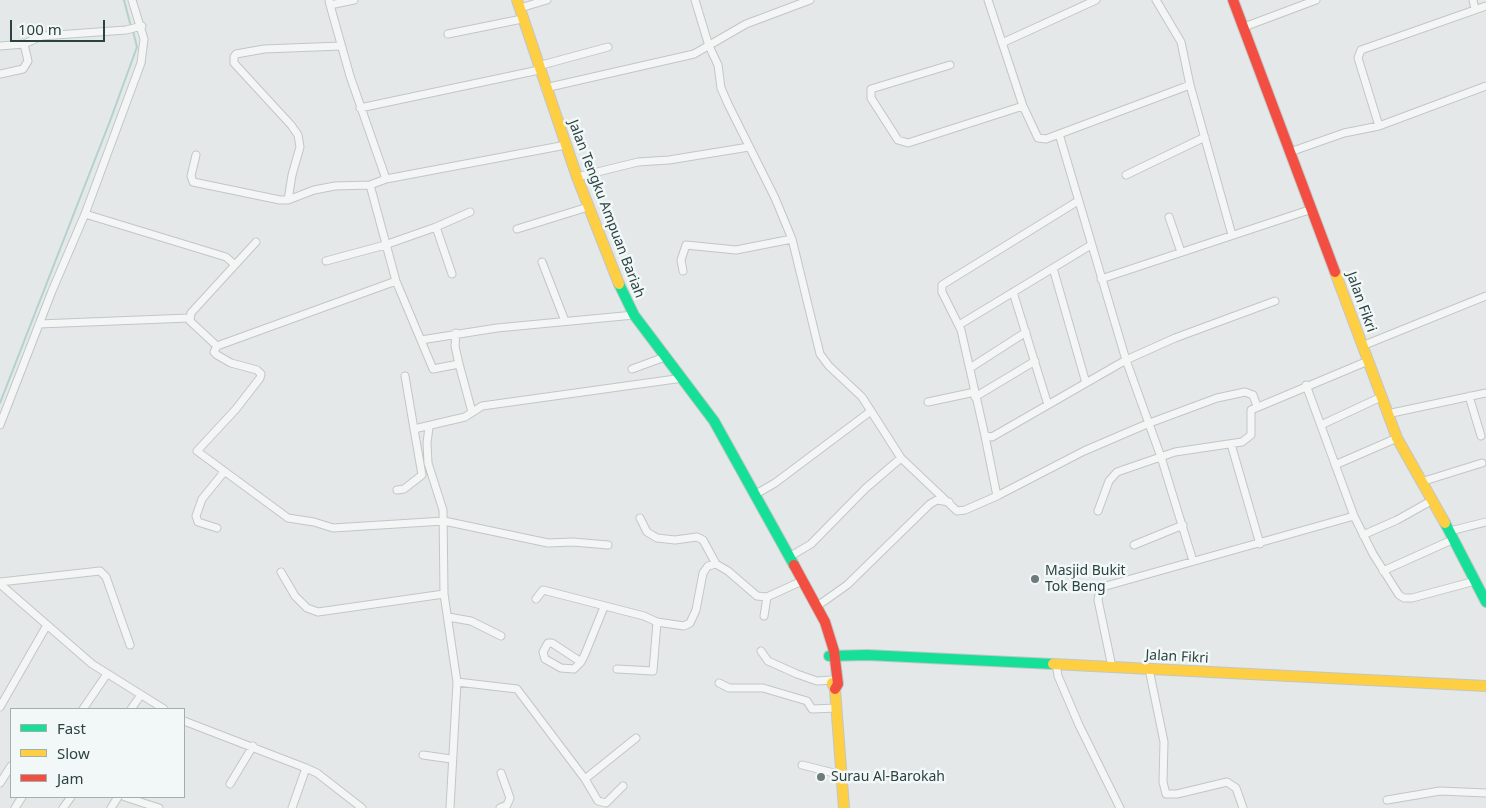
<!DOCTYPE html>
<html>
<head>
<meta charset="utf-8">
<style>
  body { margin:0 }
  #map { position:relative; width:1486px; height:808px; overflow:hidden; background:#e4e8e8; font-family:"Noto Sans",sans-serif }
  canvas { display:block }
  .legend { position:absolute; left:10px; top:708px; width:175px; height:90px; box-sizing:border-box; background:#f2f8f7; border:1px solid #a2afad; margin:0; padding:6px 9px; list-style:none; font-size:15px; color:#2b423f }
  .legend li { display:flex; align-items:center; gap:10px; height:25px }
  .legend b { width:25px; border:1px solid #a2afad }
  .scale { position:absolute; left:10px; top:20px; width:95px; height:22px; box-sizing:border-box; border:2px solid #2b423f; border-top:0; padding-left:6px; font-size:15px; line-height:18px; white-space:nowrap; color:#2b423f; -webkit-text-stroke:4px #f2f8f7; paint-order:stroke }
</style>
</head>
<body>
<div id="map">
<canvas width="1486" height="808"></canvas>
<ul class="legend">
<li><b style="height:6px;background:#16e098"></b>Fast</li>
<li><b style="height:6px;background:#ffcf43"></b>Slow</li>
<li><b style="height:6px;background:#f24e42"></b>Jam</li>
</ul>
<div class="scale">100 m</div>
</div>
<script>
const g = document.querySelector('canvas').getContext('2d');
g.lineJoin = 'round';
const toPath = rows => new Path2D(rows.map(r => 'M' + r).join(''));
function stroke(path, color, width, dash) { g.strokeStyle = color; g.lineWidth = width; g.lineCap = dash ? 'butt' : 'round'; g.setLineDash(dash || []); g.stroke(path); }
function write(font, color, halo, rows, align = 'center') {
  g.font = font + ' "Noto Sans",sans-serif'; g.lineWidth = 5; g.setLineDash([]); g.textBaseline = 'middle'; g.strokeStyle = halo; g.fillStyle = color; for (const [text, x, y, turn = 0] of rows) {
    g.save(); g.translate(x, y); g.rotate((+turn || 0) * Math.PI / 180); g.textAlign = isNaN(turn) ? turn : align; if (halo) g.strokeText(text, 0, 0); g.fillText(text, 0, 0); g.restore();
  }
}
const stream = toPath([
  [124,0,131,27],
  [0,403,110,121,137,47,133,31]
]);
const street = toPath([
  [329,0,330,5,354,0],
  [695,0,709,46,718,65,721,88,728,104,775,198,792,239,820,354,829,366,862,397,901,458,957,511,965,510,997,496,1084,451,1147,424,1217,398,1245,392,1253,395,1257,406],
  [988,0,1023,106,1038,138,1046,139,1190,85],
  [1156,0,1181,42,1190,85,1232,235],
  [1473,0,1475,9],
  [330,5,350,76,386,179],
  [520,8,547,0],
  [1244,27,1316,0],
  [448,34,522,19],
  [1002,43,1096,0],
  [24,44,42,36,126,30,142,26],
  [0,46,24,44,28,61,23,69,0,74],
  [950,65,871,89,871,98,898,140,908,143,1023,106],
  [538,66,608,47],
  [545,88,694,54,746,24,810,0],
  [360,108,539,70],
  [1379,126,1358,58,1361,50,1486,6],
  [1059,134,1126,360,1161,457,1193,561],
  [1290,152,1344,133,1379,126,1486,86],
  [196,155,191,176,193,182,280,200,288,200,314,190,335,186,370,185],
  [1126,175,1205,137],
  [577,177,638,162,669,160,749,147],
  [288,200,292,175,300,147,298,135,291,125,234,63,234,57,236,54,264,49,341,46],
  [1078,201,942,285,942,292,961,330,985,436,992,437,1126,360,1175,338,1275,301],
  [85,214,226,257,235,265],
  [1169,217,1181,252],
  [436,227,470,212],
  [517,229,588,207],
  [256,242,191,313,190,321,217,346,396,281],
  [326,261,385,245,436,227,452,274],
  [542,262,565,321],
  [1053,268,1086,383],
  [683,271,681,260,686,245,736,250,792,239],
  [1101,279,1312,209],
  [1013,292,1048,405],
  [39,324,189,318],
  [959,325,1091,245],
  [456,333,455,346,459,364],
  [421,340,497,328,634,315],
  [217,346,214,352,217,355,231,363,257,370,261,374,260,378,236,409,197,451,288,518,314,522,333,528,444,521,548,543,573,542,608,545],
  [1362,346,1486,296],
  [970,368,1026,332],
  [632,369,665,357],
  [405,376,414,429,465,417,482,406,683,378],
  [1306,385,1354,516,1373,554,1399,595,1404,598,1412,598,1475,581],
  [1469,396,1481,436],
  [975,397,1035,361],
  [928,402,975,392],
  [472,412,459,364,433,369,396,281,370,185,386,179,566,145],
  [1387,414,1486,393],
  [0,425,52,291,85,214,141,63,144,39,132,0],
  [1321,425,1381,397],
  [429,427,427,443,428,463,443,510,444,594,457,682,450,808],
  [985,436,997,496],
  [1231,444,1260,544],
  [1335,465,1397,438],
  [1421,482,1482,463],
  [397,490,404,489,422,475,414,429],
  [756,494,775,483,871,411],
  [1098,511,1109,481,1117,472,1175,452,1242,442,1251,435,1251,410,1368,361],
  [640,518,647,532,657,538,675,540,697,537,703,540,716,564,728,571,757,596,767,597,802,581],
  [217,528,198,522,196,516,202,499,224,472],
  [1450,531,1486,522],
  [1363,535,1397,520,1431,501],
  [1134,545,1183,525],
  [789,557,811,544,866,488,901,458],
  [1383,571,1454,539],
  [281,572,295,596,307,608,318,612,444,594],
  [0,582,100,571,106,577,130,645],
  [0,584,92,664,164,709],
  [536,599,543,590,644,616,657,622,684,626,690,623,696,610,703,573,708,566,716,564],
  [816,607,847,585,930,504,937,500,949,502],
  [764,616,767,597],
  [448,617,471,621,501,636],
  [761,651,768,661,797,674,817,681,832,680],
  [581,662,552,643,548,643,543,652,545,659,561,668,574,669,581,662,585,654,604,607],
  [1056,663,1058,676,1079,725,1120,808],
  [1112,667,1098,600,1100,590,1106,586,1354,516],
  [617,669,653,671,657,622],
  [1149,669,1164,742,1163,782,1166,794,1177,794,1227,782,1236,788,1243,808],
  [457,682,517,689,585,779,598,801,606,803,623,786],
  [719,683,729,688,763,688,807,701,812,709,837,708],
  [0,707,47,625],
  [83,709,107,674],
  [131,709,141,695],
  [184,721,306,768,317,773,362,808],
  [423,755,451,759],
  [802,765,842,775],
  [585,779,636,738],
  [0,783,11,766],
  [230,784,253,746],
  [125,797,159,808],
  [1387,800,1440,791,1486,793],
  [15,808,22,797],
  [63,808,71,797],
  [111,808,118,797],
  [292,808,306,768],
  [500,808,507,805,510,798,501,773]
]);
const fast = toPath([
  [619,284,634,315,714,421,794,565],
  [1445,523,1486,602],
  [829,656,867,655,1053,664]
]);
const slow = toPath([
  [517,0,577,177,619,284],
  [1335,272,1397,438,1445,523],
  [1053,664,1486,686],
  [832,683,835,689,844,808]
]);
const jam = toPath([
  [1233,0,1335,272],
  [794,565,825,622,834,651,838,684,835,689]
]);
const markers = [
  [1035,579,5,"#6c7c7a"],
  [821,777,5,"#6c7c7a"]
];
const streetNames = [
  ["Jalan Tengku Ampuan Bariah",606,209,69],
  ["Jalan Fikri",1361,302,70],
  ["Jalan Fikri",1177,657,3]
];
const poiNames = [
  ["Masjid Bukit",1045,571],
  ["Tok Beng",1045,587],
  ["Surau Al-Barokah",831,777]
];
stroke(stream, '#b3d2cb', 2);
stroke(street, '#c2c6c6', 9);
stroke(fast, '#c2c6c6', 12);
stroke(slow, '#c2c6c6', 12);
stroke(jam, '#c2c6c6', 12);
stroke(street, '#f3f6f5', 7);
stroke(fast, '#16e098', 10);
stroke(slow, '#ffcf43', 10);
stroke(jam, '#f24e42', 10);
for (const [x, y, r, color] of markers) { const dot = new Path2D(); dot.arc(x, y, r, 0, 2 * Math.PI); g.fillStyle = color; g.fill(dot); stroke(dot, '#f2f8f7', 2); }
write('14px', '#2b423f', '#f2f8f7', streetNames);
write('14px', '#2b423f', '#f2f8f7', poiNames, 'left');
</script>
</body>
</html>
